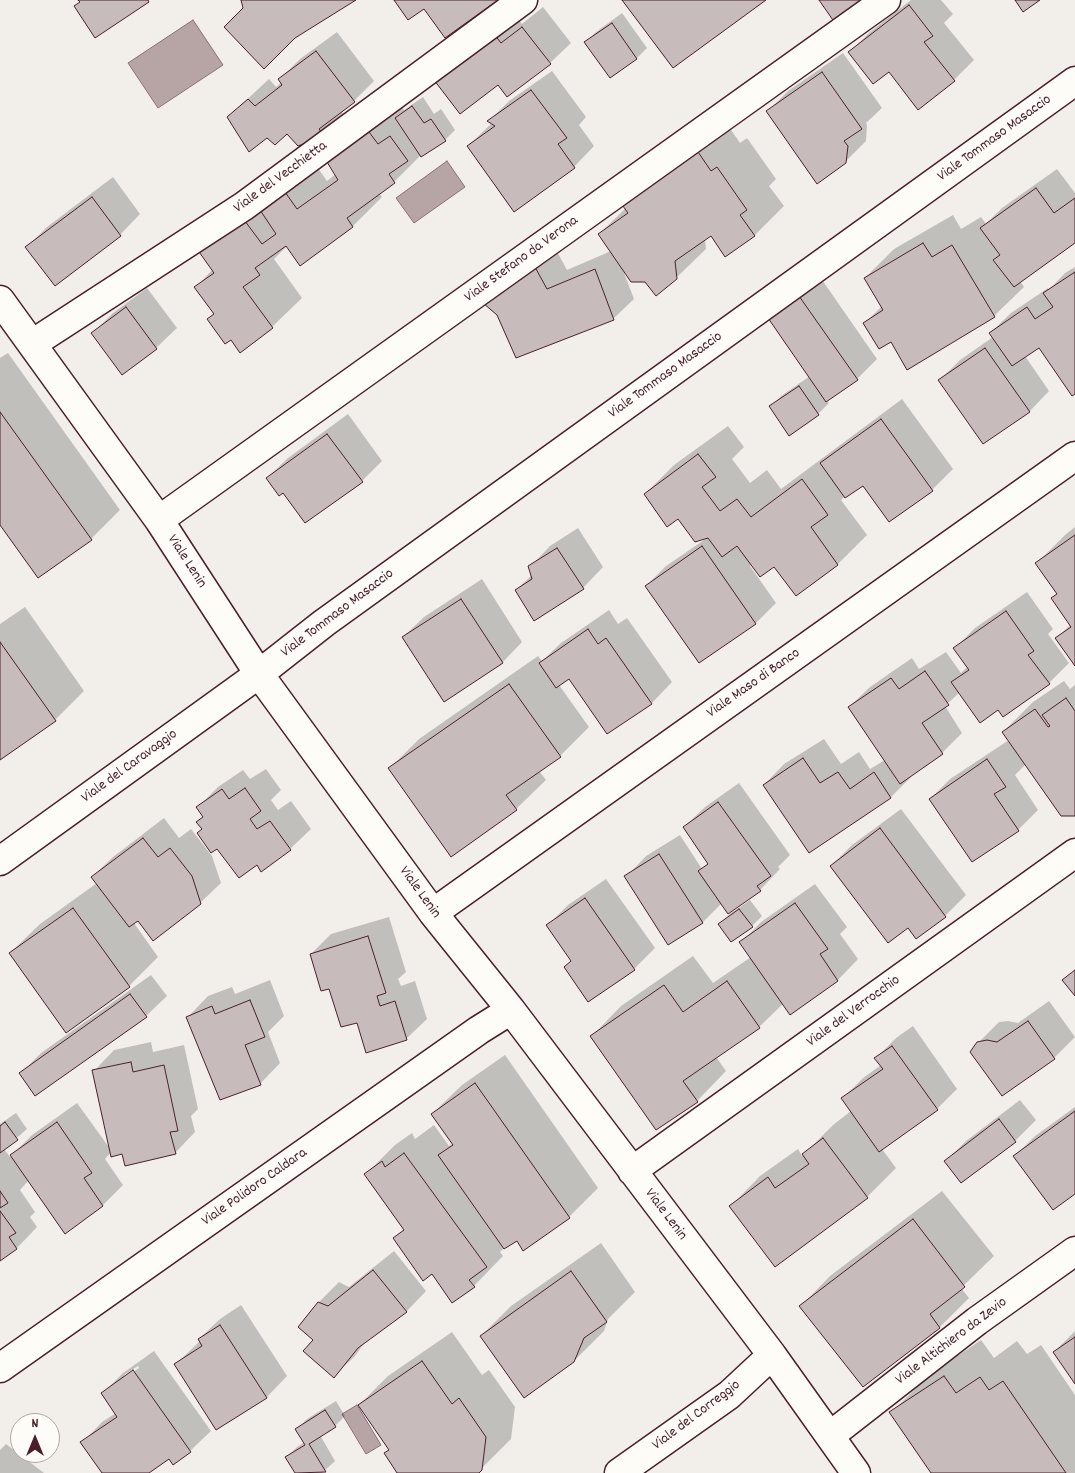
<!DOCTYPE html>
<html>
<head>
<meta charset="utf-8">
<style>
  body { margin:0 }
  #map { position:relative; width:1075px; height:1473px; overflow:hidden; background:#f2efeb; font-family:Dekko,sans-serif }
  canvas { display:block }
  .north { position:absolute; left:10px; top:1413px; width:50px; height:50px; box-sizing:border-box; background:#fdfcf7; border:1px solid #b5a4a5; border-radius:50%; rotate:0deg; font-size:14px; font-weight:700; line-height:20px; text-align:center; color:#4a1f2b }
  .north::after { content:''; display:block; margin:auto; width:18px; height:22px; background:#4a1f2b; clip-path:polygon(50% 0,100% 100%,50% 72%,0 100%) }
</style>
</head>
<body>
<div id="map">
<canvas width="1075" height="1473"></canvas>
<div class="north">N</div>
</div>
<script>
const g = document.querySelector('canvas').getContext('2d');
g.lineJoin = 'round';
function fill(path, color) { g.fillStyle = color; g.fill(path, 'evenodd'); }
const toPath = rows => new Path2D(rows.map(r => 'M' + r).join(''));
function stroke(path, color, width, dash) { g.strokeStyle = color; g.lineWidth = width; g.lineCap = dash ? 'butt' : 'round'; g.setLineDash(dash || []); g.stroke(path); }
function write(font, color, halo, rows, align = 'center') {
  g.font = font + ' Dekko,sans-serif'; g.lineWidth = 4; g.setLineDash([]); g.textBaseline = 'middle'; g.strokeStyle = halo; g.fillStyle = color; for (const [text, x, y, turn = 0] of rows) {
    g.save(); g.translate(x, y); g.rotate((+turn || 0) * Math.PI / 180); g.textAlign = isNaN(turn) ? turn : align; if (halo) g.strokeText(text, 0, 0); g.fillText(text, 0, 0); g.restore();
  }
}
const water = toPath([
  [193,20,223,65,158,108,128,63,193,20],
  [447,161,465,187,414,223,396,198,447,161],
  [357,1405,381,1445,366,1454,342,1414,357,1405]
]);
const shadow = toPath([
  [911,0,941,0,953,14,944,23,974,60,954,80,889,71,850,52,870,32],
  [543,7,571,43,550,63,508,96,498,83,435,81,515,15,522,24],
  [622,13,647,48,637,58,610,77,586,42,596,32],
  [337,32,374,81,354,101,341,111,344,114,323,135,288,132,267,137,228,117,269,79,276,87,282,82,280,79,300,59],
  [843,53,882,108,866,123,867,125,866,141,845,162,768,111,788,91],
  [552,71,586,117,579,125,594,146,574,167,514,210,468,146,492,123,489,121,509,101],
  [423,97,434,114,441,109,455,130,445,140,420,156,394,182,379,193,382,197,353,226,287,246,274,259,302,298,272,327,231,339,208,319,214,313,196,287,213,269,199,249,315,164,327,181,336,174,328,162,358,133,399,103,404,110],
  [725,121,740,143,747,138,776,179,769,186,784,206,755,235,726,255,711,235,705,239,706,249,676,278,646,281,623,270,634,299,613,319,498,314,485,303,555,248,567,270,611,251,599,234,626,208],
  [1057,169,1075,193,1075,241,1020,281,1024,287,994,316,891,340,865,323,882,306,865,278,894,249,953,215,961,229,981,217,986,224,1002,208],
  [113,177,140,214,120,235,55,284,27,247,47,227],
  [1075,267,1075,393,1040,346,1025,356,1049,391,1029,412,940,380,960,360,993,337,990,333,1011,313,1048,288,1049,290,1065,273],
  [820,277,877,359,857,379,826,400,829,403,818,414,789,434,771,407,781,396,810,376,770,318],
  [147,288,177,328,156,348,93,333,113,313],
  [8,353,120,510,91,539,0,523,0,358],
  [902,399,953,469,932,490,890,520,863,484,845,496,841,500,867,535,838,564,796,594,775,565,752,564,750,566,776,603,756,623,700,662,646,586,666,566,707,538,645,494,674,465,728,426,744,447,732,459,750,483,767,470,781,489],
  [348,414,382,461,362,481,267,478,288,458],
  [1075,527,1075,664,1057,638,1071,624,1058,593,1037,563,1066,534],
  [578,528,603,567,583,588,516,590,532,575,530,567,550,546],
  [482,579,522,642,502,663,403,637,424,617],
  [1027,592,1053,629,1048,634,1069,663,1049,683,960,692,945,706,962,733,942,753,910,775,911,777,891,797,809,852,764,785,784,764,824,739,841,764,859,752,870,769,885,760,849,707,870,687,912,658,919,669,946,652,961,673,968,666,955,648,975,628],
  [25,607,84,691,55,720,0,759,0,624],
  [609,610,618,624,627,618,672,682,652,703,608,733,569,677,559,685,589,727,560,756,539,771,546,780,516,809,390,768,419,739,538,656,542,661,561,643],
  [1064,681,1070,689,1075,685,1075,815,1026,764,1015,775,1038,810,1018,830,930,799,950,779,1009,740,1003,732,1033,702],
  [266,769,281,790,271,800,278,810,291,801,311,829,290,849,262,870,257,863,203,829,204,816,198,807,218,787,243,770,250,779],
  [739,783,790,855,778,867,780,869,760,890,722,903,703,922,668,943,626,877,646,856,680,835,702,869,709,862,684,827,705,807],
  [901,809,966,895,945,916,916,937,909,926,831,866,852,845],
  [164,818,179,838,191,829,212,856,221,883,200,903,138,920,134,923,158,957,129,986,10,953,40,924,97,883,92,877,113,857],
  [606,879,655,948,634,969,589,1001,572,960,547,926,568,905],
  [815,884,847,927,840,934,858,959,838,980,791,1013,784,1003,759,1027,716,1057,726,1071,697,1101,592,1036,621,1006,693,956,713,983,751,957,741,943,761,922],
  [750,900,762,916,752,926,720,924,730,914],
  [389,917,406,972,398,979,401,986,415,981,427,1019,406,1039,358,1021,330,987,311,954,331,934],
  [151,975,167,996,146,1016,36,1094,21,1073,41,1053],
  [270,980,284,1016,268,1032,280,1063,260,1084,188,1017,208,996,232,987,235,994],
  [1049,1001,1075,1037,1054,1058,1002,1094,978,1043,999,1022,1008,1021,1018,1023],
  [913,1026,957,1089,937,1109,882,1149,896,1168,867,1197,731,1206,760,1176,798,1149,802,1156,833,1125,851,1111,843,1098,863,1078,881,1065,876,1058,896,1038],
  [151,1042,153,1052,184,1045,198,1109,191,1116,195,1132,175,1153,111,1152,105,1159,123,1185,103,1205,65,1232,29,1180,20,1190,35,1212,30,1217,37,1227,17,1248,0,1260,0,1124,16,1113,27,1129,4,1149,10,1157,32,1135,77,1103,111,1150,94,1071,114,1050],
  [505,1055,598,1188,569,1217,517,1239,504,1248,500,1252,503,1256,474,1286,433,1273,394,1238,405,1228,365,1175,395,1145,412,1133,415,1139,434,1125,449,1146,453,1143,432,1114,462,1085],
  [1020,1100,1036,1120,1015,1141,961,1181,946,1161,966,1141],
  [1075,1107,1075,1193,1015,1156,1035,1136],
  [942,1191,994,1256,961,1288,969,1298,940,1327,863,1386,801,1306,830,1276],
  [601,1243,635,1292,608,1319,604,1331,574,1361,481,1336,511,1306],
  [394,1251,426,1291,406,1312,367,1339,355,1356,334,1376,314,1340,319,1302,339,1282,349,1287],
  [241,1305,287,1376,267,1397,217,1428,176,1364,200,1341,199,1339,220,1319],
  [1075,1331,1075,1382,1054,1352],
  [452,1332,482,1375,489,1370,515,1407,511,1439,477,1473,399,1473,385,1453,390,1449,359,1405,388,1376],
  [981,1340,994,1358,1017,1341,1027,1354,1041,1345,1075,1395,1075,1473,932,1473,891,1413,928,1376],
  [154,1351,211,1431,190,1451,169,1457,146,1473,103,1473,82,1443,102,1422,116,1413,103,1393,123,1373],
  [138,1366,139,1368,124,1378,124,1375],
  [336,1401,345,1416,335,1426,320,1435,335,1461,322,1473,297,1473,286,1458,297,1447,305,1442,297,1429,307,1419],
  [6,1444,44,1473,0,1473,0,1450]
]);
const building = toPath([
  [78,0,148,0,149,2,95,38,74,6,80,2,78,0],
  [241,0,356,0,295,38,264,69,224,27,243,8,241,0],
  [394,0,498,0,445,38,424,9,408,20,394,0],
  [622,0,766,0,673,68,622,0],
  [819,0,866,0,835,23,819,0],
  [1015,0,1040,0,1023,12,1015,0],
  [909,5,933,36,924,42,955,81,918,110,889,72,873,84,848,52,909,5],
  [612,23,637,59,610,78,584,42,612,23],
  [522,27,551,64,507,97,498,85,460,114,434,80,494,34,501,43,522,27],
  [316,51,355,102,319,129,324,136,298,146,287,134,275,145,267,138,249,152,227,117,248,99,255,106,282,85,278,79,316,51],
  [822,72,862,129,844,141,848,146,846,163,817,184,766,111,822,72],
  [531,90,567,138,558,144,575,168,514,212,467,146,495,126,487,121,531,90],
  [412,106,424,123,431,119,446,141,421,157,395,118,412,106],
  [369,132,378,144,390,136,408,161,389,174,395,183,347,218,353,227,300,266,286,246,255,268,260,275,243,287,273,328,240,353,231,340,225,344,207,319,214,314,194,287,214,273,197,249,242,217,262,244,276,234,260,210,285,192,297,209,338,180,327,162,369,132],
  [696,149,711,171,717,167,747,210,740,215,755,236,725,257,711,236,675,261,677,279,656,296,645,282,631,282,598,234,628,213,620,202,696,149],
  [1036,188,1054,213,1075,198,1075,243,1014,287,993,260,1000,255,980,228,1036,188],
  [92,197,121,236,55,286,25,247,92,197],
  [923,243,932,257,952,245,995,317,907,370,891,342,879,349,863,323,883,310,864,278,923,243],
  [535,267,547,289,595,269,614,320,516,358,497,315,483,303,535,267],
  [1075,272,1075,394,1072,396,1039,348,1012,366,989,333,1027,307,1035,319,1053,307,1043,293,1075,272],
  [799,296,858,380,826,402,768,318,799,296],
  [126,307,157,349,122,375,91,333,126,307],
  [985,348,1030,412,983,444,938,380,985,348],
  [799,386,819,415,789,436,769,406,799,386],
  [0,412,92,540,38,578,0,525,0,412],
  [881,419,933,491,889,522,863,486,845,498,820,463,881,419],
  [327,434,363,482,305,523,283,493,279,496,266,478,327,434],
  [698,454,716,477,702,487,720,511,737,499,751,517,802,479,828,515,811,527,838,565,796,596,774,567,760,577,737,546,722,557,708,538,695,542,678,519,667,527,644,494,698,454],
  [1075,535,1075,666,1055,638,1071,627,1051,598,1057,594,1035,563,1075,535],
  [702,546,756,624,699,663,645,586,702,546],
  [557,548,584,589,534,621,515,590,532,579,528,566,557,548],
  [461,599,503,663,444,702,402,637,461,599],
  [1006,611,1034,651,1028,655,1050,684,1003,717,998,710,980,723,951,682,969,670,953,648,1006,611],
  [588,629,598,644,606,638,652,704,607,734,569,679,556,688,539,663,588,629],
  [0,642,56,721,0,760,0,642],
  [925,671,949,705,922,723,943,754,900,784,848,707,891,678,899,689,925,671],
  [509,684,561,757,506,795,517,810,451,857,388,768,509,684],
  [1066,698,1075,711,1075,816,1061,816,1002,732,1035,709,1048,727,1050,726,1042,715,1066,698],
  [803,758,820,783,838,772,850,789,874,772,891,798,809,853,763,785,803,758],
  [987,759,1006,787,994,794,1019,831,972,862,929,799,987,759],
  [245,788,261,811,250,819,257,829,270,821,291,850,261,872,257,865,239,878,217,849,211,853,197,833,202,829,196,822,203,817,196,807,222,789,229,799,245,788],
  [718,802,771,876,757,886,761,891,728,914,698,871,708,864,683,827,718,802],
  [880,828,946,917,916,939,908,928,888,943,830,866,880,828],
  [143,838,158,857,170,848,192,876,201,904,153,941,138,921,129,927,91,877,143,838],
  [659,854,703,923,668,945,624,876,659,854],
  [585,898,635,970,588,1002,564,967,571,961,546,925,585,898],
  [795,903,828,949,820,954,838,981,790,1015,739,942,795,903],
  [73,908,130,987,66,1033,9,953,73,908],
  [739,909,753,927,731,942,718,924,739,909],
  [368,936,386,993,377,996,380,1006,395,1001,407,1040,366,1053,357,1023,341,1027,329,989,321,991,310,954,368,936],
  [1075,970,1075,996,1062,980,1075,970],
  [727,981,760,1028,683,1081,698,1102,656,1130,590,1036,664,985,683,1012,727,981],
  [130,994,147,1017,35,1096,19,1073,130,994],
  [250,1000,265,1037,245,1045,261,1085,220,1100,186,1017,212,1006,215,1014,250,1000],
  [1028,1021,1055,1059,1002,1096,970,1052,977,1042,987,1040,997,1042,1028,1021],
  [892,1046,938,1110,879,1152,841,1098,883,1069,874,1058,892,1046],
  [131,1062,133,1072,164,1065,178,1131,170,1132,176,1154,125,1166,122,1154,111,1157,92,1070,131,1062],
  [475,1083,570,1218,523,1251,517,1241,504,1249,438,1155,453,1145,431,1114,475,1083],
  [1075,1111,1075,1194,1053,1210,1013,1156,1075,1111],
  [999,1119,1016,1142,961,1183,944,1161,999,1119],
  [5,1122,18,1140,0,1153,0,1126,5,1122],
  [57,1122,92,1173,84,1178,103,1206,65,1234,10,1155,57,1122],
  [823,1138,868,1198,775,1267,729,1206,768,1177,775,1188,809,1164,802,1154,823,1138],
  [404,1153,487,1267,469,1280,475,1287,452,1303,432,1274,423,1281,393,1238,404,1230,364,1174,382,1161,385,1167,404,1153],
  [0,1191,8,1203,0,1208,0,1191],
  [0,1211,16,1233,9,1237,17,1249,0,1261,0,1211],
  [913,1219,965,1287,930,1314,940,1328,863,1387,799,1306,913,1219],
  [373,1270,407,1312,358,1348,334,1378,303,1351,313,1340,298,1327,318,1302,328,1306,373,1270],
  [571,1271,607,1322,584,1338,574,1362,524,1398,480,1336,571,1271],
  [220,1325,267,1398,216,1430,174,1364,202,1346,198,1339,220,1325],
  [1075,1337,1075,1384,1053,1352,1075,1337],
  [422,1361,452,1404,459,1398,486,1437,482,1470,479,1473,397,1473,384,1453,389,1450,358,1405,422,1361],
  [133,1370,191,1452,173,1465,169,1459,149,1473,102,1473,80,1442,117,1417,101,1393,133,1370],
  [944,1376,956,1393,980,1377,989,1390,1003,1381,1066,1473,931,1473,889,1412,944,1376],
  [325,1410,336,1427,309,1444,326,1472,295,1473,285,1457,305,1445,295,1429,325,1410]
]);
const minor = toPath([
  [0,300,159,520,259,674,433,913,511,1010,772,1355,856,1473],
  [32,344,244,206,523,0],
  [159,520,886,0],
  [0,861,259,674,324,623,1075,81],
  [433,913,1075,456],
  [632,1171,1075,853],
  [0,1368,479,1030,511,1010],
  [831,1435,977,1321,1075,1251],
  [619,1473,729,1395,772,1355]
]);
const streetNames = [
  ["Viale Tommaso Masaccio",995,139,-36],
  ["Viale del Vecchietta",281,178,-36],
  ["Viale Stefano da Verona",522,260,-36],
  ["Viale Tommaso Masaccio",666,376,-36],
  ["Viale Lenin",186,562,57],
  ["Viale Tommaso Masaccio",338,614,-37],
  ["Viale Maso di Banco",754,684,-35],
  ["Viale del Caravaggio",130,767,-36],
  ["Viale Lenin",419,893,54],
  ["Viale del Verrocchio",854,1012,-36],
  ["Viale Polidoro Caldara",255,1188,-35],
  ["Viale Lenin",665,1215,53],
  ["Viale Altichiero da Zevio",952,1342,-37],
  ["Viale del Correggio",697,1416,-37]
];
fill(water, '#b7a5a6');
stroke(water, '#8b6f75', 1);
fill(shadow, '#0003');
fill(building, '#c8bbbb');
stroke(building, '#4a1f2b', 1);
stroke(minor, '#4a1f2b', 31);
stroke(minor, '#fdfcf7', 28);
write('15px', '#4a1f2b', '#fdfcf7', streetNames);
</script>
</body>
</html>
